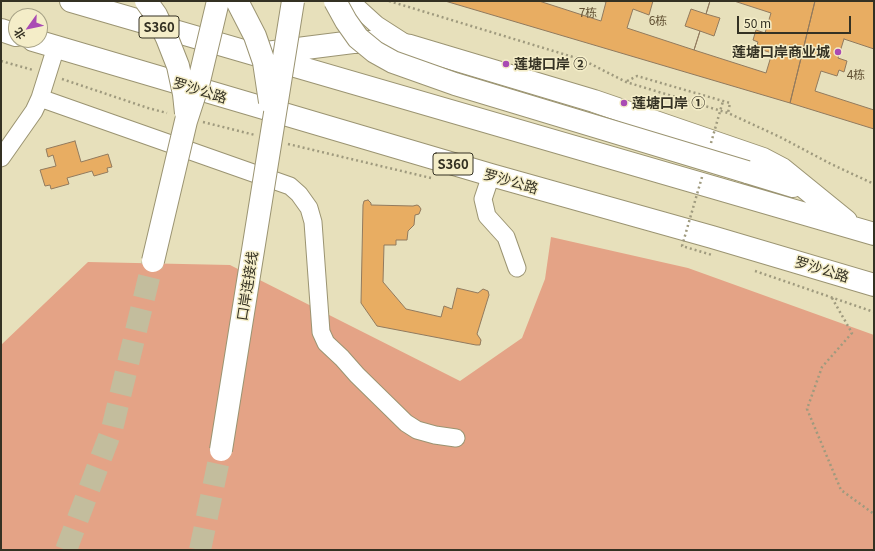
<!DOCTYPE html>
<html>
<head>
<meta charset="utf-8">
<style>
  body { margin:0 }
  #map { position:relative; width:875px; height:551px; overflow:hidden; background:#e7e0bb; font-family:Georgia,"Noto Sans SC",serif }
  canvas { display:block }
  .frame { position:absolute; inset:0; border:2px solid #343123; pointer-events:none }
  .north { position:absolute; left:8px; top:8px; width:40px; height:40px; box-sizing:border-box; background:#f4edc8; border:1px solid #a7a286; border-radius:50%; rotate:237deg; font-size:11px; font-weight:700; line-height:16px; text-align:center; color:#343123 }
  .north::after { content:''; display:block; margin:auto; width:14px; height:18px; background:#a94bb4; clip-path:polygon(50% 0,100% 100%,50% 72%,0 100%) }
  .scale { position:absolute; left:737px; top:16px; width:114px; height:18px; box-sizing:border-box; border:2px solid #343123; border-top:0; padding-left:5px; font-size:12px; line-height:14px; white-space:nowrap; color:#343123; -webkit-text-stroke:3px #f4edc8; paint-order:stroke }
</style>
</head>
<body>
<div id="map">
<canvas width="875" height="551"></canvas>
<div class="frame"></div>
<div class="north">北</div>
<div class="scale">50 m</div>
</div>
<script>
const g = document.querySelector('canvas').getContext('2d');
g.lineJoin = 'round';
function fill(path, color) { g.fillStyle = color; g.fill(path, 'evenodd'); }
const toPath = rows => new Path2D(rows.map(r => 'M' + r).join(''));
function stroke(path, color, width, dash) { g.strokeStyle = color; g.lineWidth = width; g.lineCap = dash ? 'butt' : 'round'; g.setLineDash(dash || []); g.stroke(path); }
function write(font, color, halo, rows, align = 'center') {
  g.font = font + ' Georgia,"Noto Sans SC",serif'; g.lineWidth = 3; g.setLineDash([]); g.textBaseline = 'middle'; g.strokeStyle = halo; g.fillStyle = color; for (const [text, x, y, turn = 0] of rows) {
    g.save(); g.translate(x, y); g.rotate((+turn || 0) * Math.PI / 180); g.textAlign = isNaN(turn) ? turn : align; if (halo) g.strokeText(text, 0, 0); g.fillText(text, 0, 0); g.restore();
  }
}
const green = toPath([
  [551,237,688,268,874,335,874,550,1,550,1,345,88,262,230,265,460,381,522,338,545,279]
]);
const building = toPath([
  [445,1,815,1,790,103,445,1],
  [539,1,602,1,606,2,601,21,539,1],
  [653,1,710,1,706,14,691,9,685,26,700,31,694,50,627,28,633,9,649,15,653,1],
  [710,1,734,1,771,13,765,33,756,30,753,40,758,42,756,48,772,53,766,73,694,50,700,31,714,36,720,18,706,14,710,1],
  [815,1,874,1,874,129,790,103,815,1],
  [844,39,874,49,874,110,815,91,821,71,837,76,839,70,844,72,847,61,838,58,844,39],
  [75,141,81,162,108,154,112,167,107,168,108,172,94,176,92,171,67,178,69,184,51,189,50,185,45,186,40,170,56,166,53,155,48,157,46,149,75,141],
  [368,200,371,203,371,205,413,206,417,205,419,206,421,209,419,214,415,215,414,225,408,231,407,240,396,240,396,245,384,245,383,282,406,309,441,317,444,306,452,309,457,288,478,293,483,289,488,291,489,295,477,334,481,340,480,345,476,345,377,326,361,303,363,205,364,201,368,200]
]);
const highwayTunnel = toPath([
  [66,550,112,429,153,261],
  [200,550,221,450]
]);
const path = toPath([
  [389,1,583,60,626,82,728,113,780,137,831,164,874,184],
  [1,61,33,70],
  [62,79,148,108,167,113],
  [627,81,637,76,723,101,730,103,728,113],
  [203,122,255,135],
  [288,144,431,178],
  [755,271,874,312],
  [832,298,852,333,822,367,807,409,841,490,874,514]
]);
const minor = toPath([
  [353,1,356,6,377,25,405,43],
  [40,98,290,186,299,194,309,208,313,222,321,332,326,343,342,358,357,375,406,423,417,430,435,435,456,438],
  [1,158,34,111,40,98,56,47],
  [491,175,483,199,487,216,506,237,517,268]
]);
const highway = toPath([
  [71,1,874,234],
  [1,30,16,35],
  [33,40,491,175,712,237,874,285],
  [266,53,353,42,382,42,410,46,594,101,763,159,782,169,846,221],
  [747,172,793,186]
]);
const pathBridge = toPath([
  [711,143,723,101],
  [702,177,682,246,712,255]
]);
const highwayBridge = toPath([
  [146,1,156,15,167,38,178,66,184,94,186,113],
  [237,1,255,36,264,62,270,102],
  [335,1,346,21,358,38,375,52,393,62,455,84,747,172],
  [153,261,186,121,199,81,218,1],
  [221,450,293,1]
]);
const markers = [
  [838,52,4,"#a94bb4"],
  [506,64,4,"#a94bb4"],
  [624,103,4,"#a94bb4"]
];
const numberNames = [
  ["7栋",588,12],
  ["6栋",658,20],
  ["4栋",856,74]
];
const shields = [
  [159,27,40],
  [453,164,40]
];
const shieldNames = [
  ["S360",159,27],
  ["S360",453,164]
];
const poiNames = [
  ["莲塘口岸商业城",830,52,"right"],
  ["莲塘口岸 ②",514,64],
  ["莲塘口岸 ①",632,103]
];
const streetNames = [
  ["罗沙公路",200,90,17],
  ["罗沙公路",511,181,16],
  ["罗沙公路",822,269,17],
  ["口岸连接线",247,286,-81]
];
fill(green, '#e4a386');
fill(building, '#e8ad62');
stroke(building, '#917a5e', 1);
stroke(highwayTunnel, '#c3bd9d', 22, [22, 11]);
stroke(minor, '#9b9472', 19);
stroke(highway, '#9b9472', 24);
stroke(path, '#9f9a7e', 2.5, [2, 3]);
stroke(minor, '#fff', 17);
stroke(highway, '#fff', 22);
stroke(highwayBridge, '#9b9472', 24, []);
stroke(pathBridge, '#9f9a7e', 2.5, [2, 3]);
stroke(highwayBridge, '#fff', 22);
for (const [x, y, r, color] of markers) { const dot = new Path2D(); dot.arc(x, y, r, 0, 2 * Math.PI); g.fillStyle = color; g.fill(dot); stroke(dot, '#f4edc8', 1.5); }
write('12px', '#615033', null, numberNames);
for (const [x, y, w] of shields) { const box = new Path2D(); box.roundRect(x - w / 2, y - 11, w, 22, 3); g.fillStyle = '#f4edc8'; g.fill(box); stroke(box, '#343123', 1); }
write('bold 13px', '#343123', null, shieldNames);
write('bold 14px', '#343123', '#f4edc8', poiNames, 'left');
write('14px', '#343123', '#f4edc8', streetNames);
</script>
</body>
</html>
